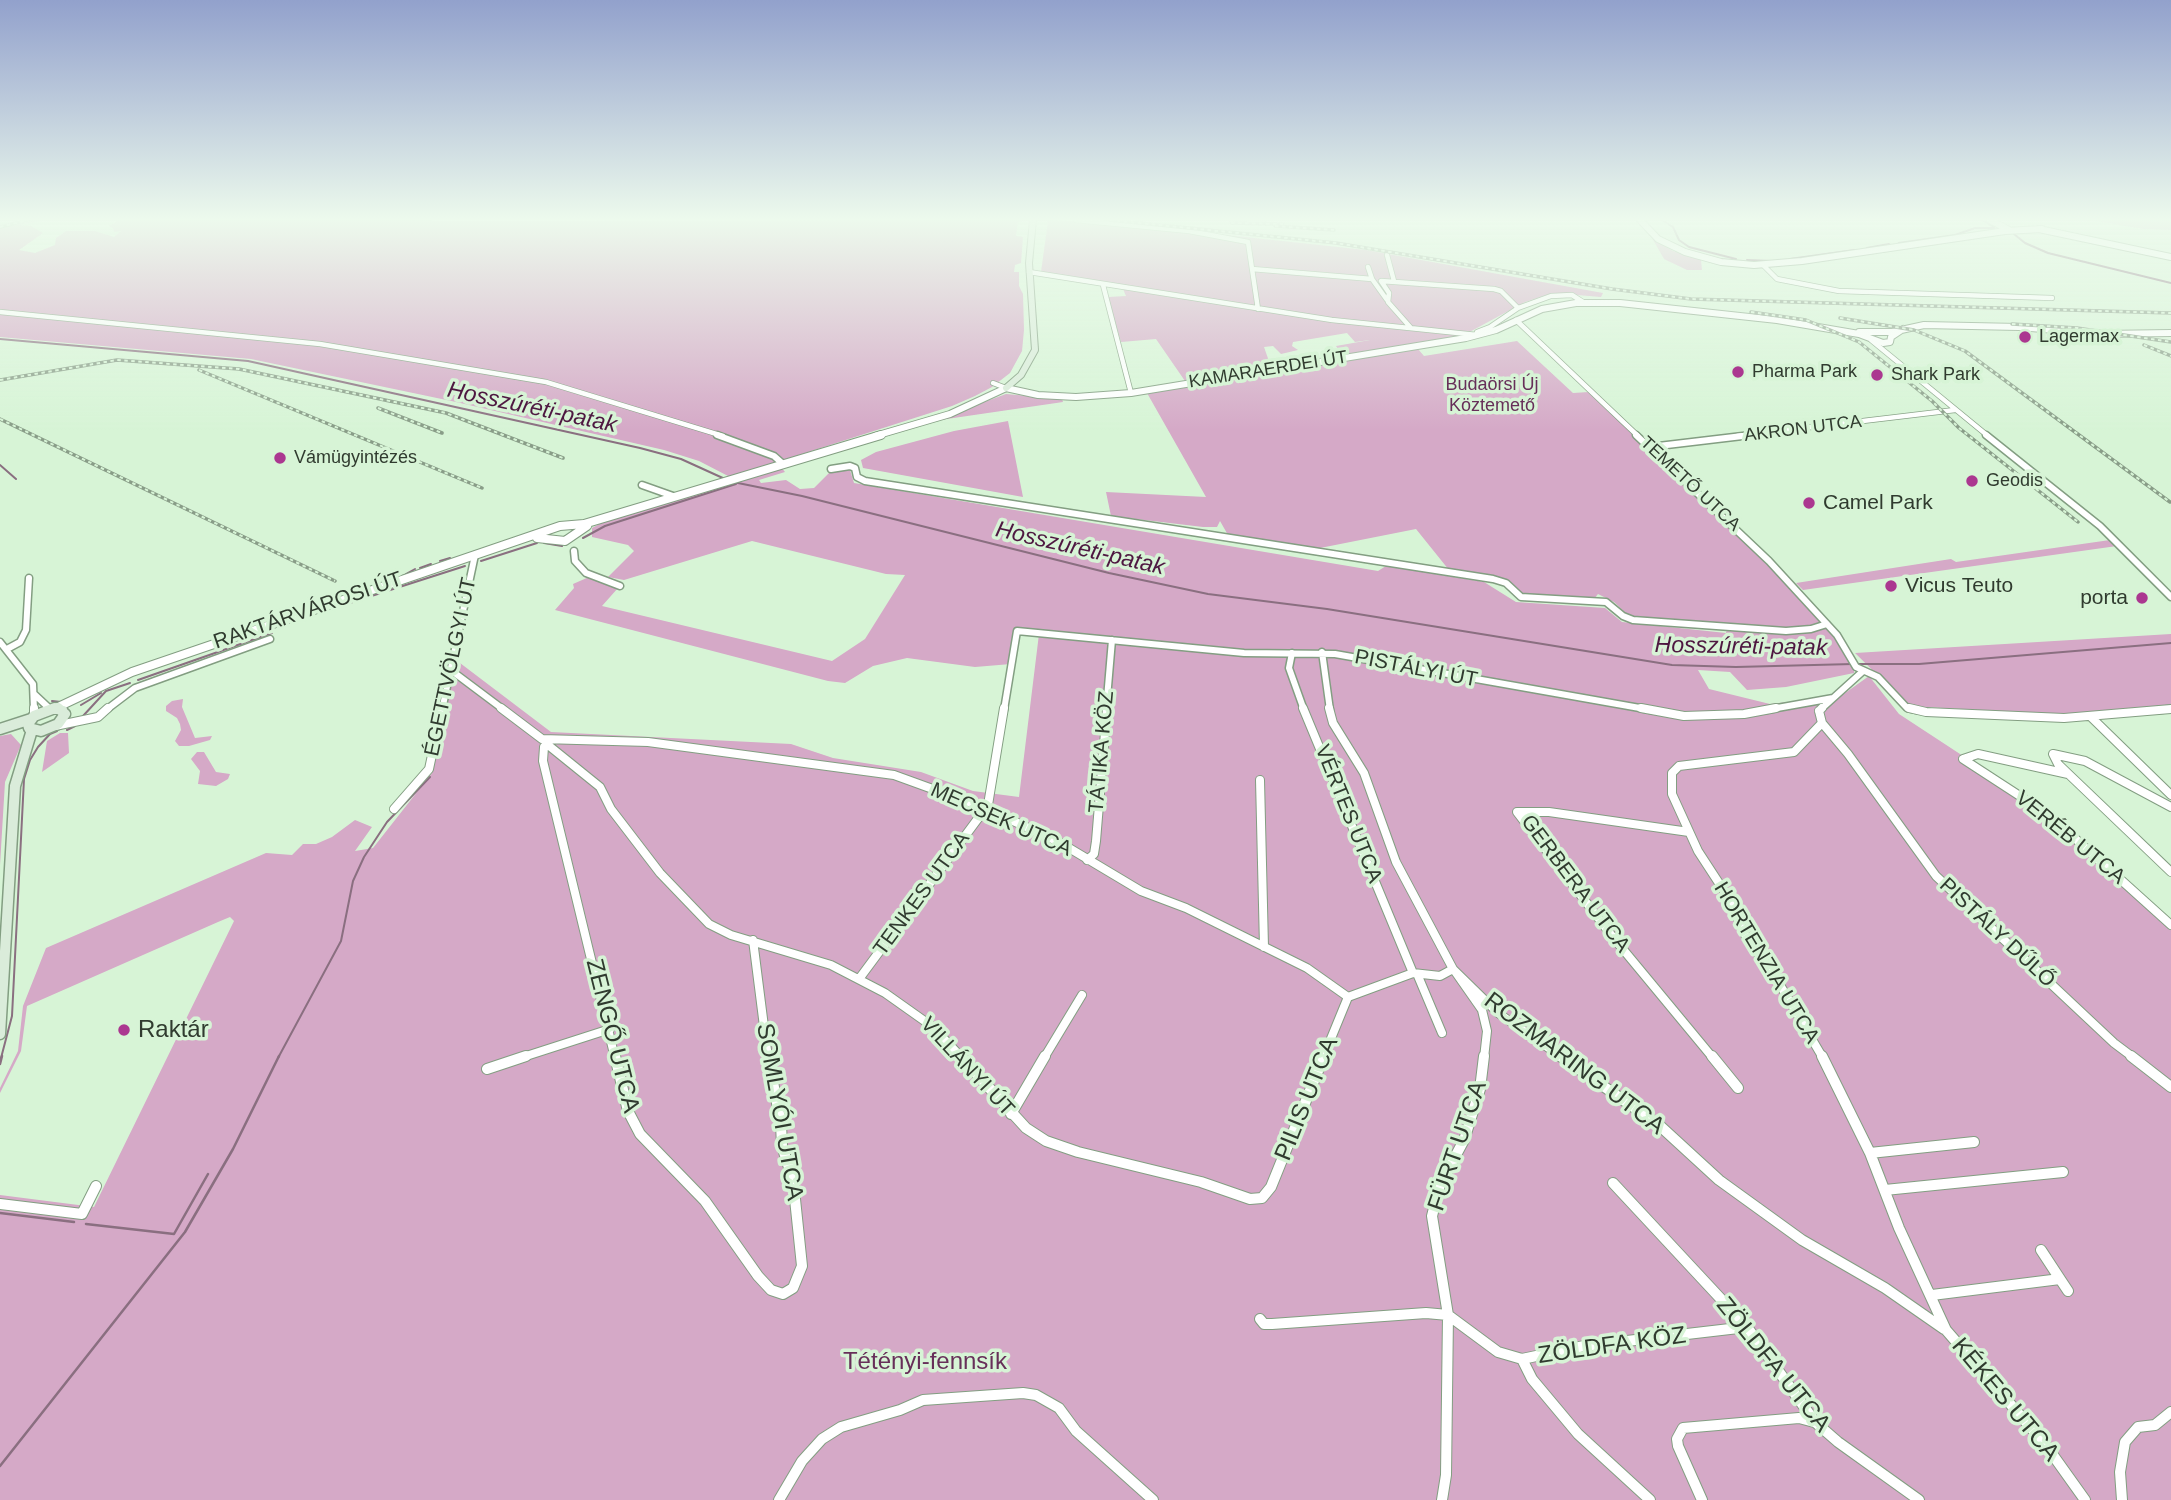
<!DOCTYPE html>
<html>
<head>
<meta charset="utf-8">
<style>
  body { margin:0 }
  canvas { display:block; background:#d7f4d6 }
</style>
</head>
<body>
<canvas width="2171" height="1500"></canvas>
<script>
const g = document.querySelector('canvas').getContext('2d');
g.lineJoin = 'round';
function fill(path, color) { g.fillStyle = color; g.fill(path, 'evenodd'); }
const toPath = rows => new Path2D(rows.map(r => 'M' + r).join(''));
function stroke(path, color, width, dash) { g.strokeStyle = color; g.lineWidth = width; g.lineCap = dash ? 'butt' : 'round'; g.setLineDash(dash || []); g.stroke(path); }
function write(font, color, halo, rows, align = 'center') {
  g.font = font + ' Arial,sans-serif'; g.lineWidth = 7; g.setLineDash([]); g.textBaseline = 'middle'; g.strokeStyle = halo; g.fillStyle = color; for (const [text, x, y, turn = 0] of rows) {
    g.save(); g.translate(x, y); g.rotate((+turn || 0) * Math.PI / 180); g.textAlign = isNaN(turn) ? turn : align; if (halo) g.strokeText(text, 0, 0); g.fillText(text, 0, 0); g.restore();
  }
}
const green = toPath([
  [119,220,1022,221,1018,222,1016,236,1023,237,1021,263,1015,265,1014,272,1019,272,1019,286,1023,294,1024,330,1022,351,1010,373,992,387,975,396,952,406,730,477,699,461,664,450,456,402,251,359,0,337,0,228,32,221,39,221,20,225,31,226,43,233,19,250,35,253,55,245,56,238,66,231,95,231,114,237,121,231,114,232,113,228,109,226],
  [1087,220,1366,250,1603,293,1601,297,1553,293,1525,302,1464,335,1343,356,1336,346,1370,340,1355,342,1347,333,1293,342,1292,346,1298,350,1281,354,1273,346,1264,347,1271,367,1185,381,1156,339,1121,342,1108,297,1126,296,1123,289,1041,272,1048,221],
  [2096,221,2171,221,2171,230,2143,229],
  [1652,238,1673,251,1701,260,1702,270,1687,270,1664,259],
  [1517,341,1573,393,1589,392,1773,568,1834,637,1854,670,1854,673,1786,687,1747,690,1730,672,1698,670,1709,689,1770,704,1841,696,1869,676,1899,714,2018,792,2171,922,2171,1500,0,1500,0,1195,94,1207,234,921,230,917,218,922,27,1006,21,1051,0,1093,0,1088,18,1051,23,1006,46,948,266,853,292,855,303,844,316,844,332,837,355,820,372,827,355,851,373,848,432,773,432,734,443,673,460,663,551,732,791,744,833,758,921,772,973,791,1019,797,1039,634,1015,633,1011,664,975,667,907,658,873,666,845,683,828,681,555,610,574,588,573,584,589,577,618,588,602,606,832,661,865,639,905,575,886,574,752,541,624,580,608,577,634,551,628,545,592,537,592,528,609,519,781,467,785,472,759,480,761,483,786,480,800,489,814,488,829,473,847,469,850,470,854,483,1378,571,1386,566,1484,582,1516,602,1605,608,1622,622,1726,633,1728,625,1629,616,1614,602,1598,594,1594,599,1524,595,1502,578,1449,570,1416,529,1315,549,1228,535,1220,521,1217,527,1203,527,1111,516,1106,492,1206,497,1147,393,1418,349,1424,356],
  [1006,394,1062,399,1063,402,933,421],
  [1008,421,1023,497,863,468,861,460,876,452,954,431],
  [2110,540,2117,546,1803,590,1796,583,1951,559,1956,562],
  [2171,634,2171,709,2087,716,1909,706,1855,653],
  [183,699,182,707,195,738,212,736,210,740,189,746,179,746,175,741,181,730,180,724,177,718,166,711,166,706,172,701],
  [60,733,68,733,69,753,42,772,47,741],
  [11,734,21,745,5,782,0,865,0,736],
  [197,752,204,752,216,772,230,774,228,779,216,786,198,784,200,771,191,759]
]);
const streamFar1 = toPath([
  [1662,220,1673,227,1679,240,1689,247,1736,259],
  [1982,220,1994,227],
  [2014,234,2025,243,2048,253,2171,283],
  [1899,243,1955,235,1975,228,1994,228],
  [1867,248,1889,244],
  [1790,259,1854,250],
  [1747,260,1771,261],
  [0,339,248,361,640,448,681,459,725,479],
  [0,465,16,479],
  [733,482,802,496,1109,573,1208,594,1327,609,1672,665,1736,667,1853,664],
  [583,538,605,526,736,484],
  [544,543,562,546],
  [440,561,450,558],
  [481,561,537,543],
  [420,568,431,564],
  [406,574,415,569],
  [334,608,465,566],
  [1859,664,1919,664,2171,643],
  [138,680,272,633],
  [52,701,61,702],
  [81,705,101,693],
  [83,716,106,691,130,683],
  [67,730,75,726],
  [1,1058,12,1016,24,779,30,760,38,747,50,734,57,731],
  [278,1058,341,941,353,881,364,857,387,822,430,777]
]);
const stream = toPath([
  [0,1064,2,1056],
  [0,1213,74,1222],
  [86,1224,174,1234,208,1174],
  [0,1466,185,1232,233,1149,279,1056]
]);
const minorFar3 = toPath([
  [1076,220,1189,231,1248,242,1258,309],
  [1387,255,1394,281],
  [1763,265,1777,279,1839,291,2052,298],
  [1368,267,1372,279,1387,300],
  [1252,269,1372,279],
  [1029,272,1332,320,1477,335,1477,332,1490,327,1518,308,1551,296,1572,295,1583,302],
  [1103,285,1131,393],
  [0,312,320,344,546,382,723,436],
  [1516,320,1638,436],
  [1411,328,1388,302,1389,293,1381,281,1494,289,1501,291,1518,308],
  [1871,340,1988,436],
  [993,383,1006,388],
  [1737,436,1955,410]
]);
const minorFar2 = toPath([
  [717,435,774,456,783,464],
  [1636,435,1769,561,1837,635,1856,667,1878,677,1907,708,1917,710],
  [1986,435,2100,526,2171,597],
  [1650,447,1751,435],
  [831,469,850,466,855,468,857,477,865,481,1493,579,1506,583,1521,597,1606,602,1623,616,1633,620,1786,631,1811,629,1827,624],
  [642,485,673,496],
  [574,551,575,561,586,573,620,586],
  [0,642,33,684,34,710],
  [7,649,20,642,26,630,29,578],
  [1322,652,1330,710],
  [1292,653,1289,668,1304,710],
  [452,671,504,710],
  [34,694,50,709],
  [106,710,135,688,270,639],
  [442,710,475,555],
  [1004,710,1017,631,1244,653,1335,654,1651,710],
  [1106,710,1112,640],
  [1766,710,1833,698],
  [1820,710,1862,672],
  [2158,710,2171,709]
]);
const minorFar1 = toPath([
  [34,708,34,716],
  [501,708,542,739],
  [1303,708,1413,973],
  [1329,708,1333,723,1364,773,1396,862,1453,969,1498,1013,1563,1058],
  [1641,708,1684,716,1744,714,1776,708],
  [1909,708,1926,712,2064,718,2171,709],
  [1819,711,1822,723,1848,754,1936,876,2114,1043,2134,1058],
  [1819,711,1822,708],
  [2091,717,2171,795],
  [1822,723,1794,752,1679,766,1672,773,1672,794,1698,851,1728,897,1747,939,1773,973,1823,1058],
  [55,726,98,717,108,708],
  [542,739,648,742,894,775,985,808,1059,842,1141,891,1186,908,1307,968,1348,997],
  [548,745,600,787,611,809,660,873,709,924,731,935,831,965,885,993,933,1027,962,1058],
  [544,747,543,761,615,1058],
  [2068,774,1978,754,1963,759,2049,815,2171,925],
  [1260,780,1264,947],
  [2171,807,2085,761,2053,754,2058,764,2171,872],
  [394,809,429,769,442,708],
  [1689,832,1549,812,1517,812,1612,936,1713,1058],
  [1087,860,1094,854,1096,841,1107,708],
  [753,940,768,1058],
  [1454,970,1482,1010,1487,1031,1484,1058],
  [1418,976,1442,1033],
  [859,979,988,805,1004,708],
  [1348,997,1413,973,1440,976,1453,969],
  [520,1058,610,1029],
  [1044,1058,1082,995],
  [1323,1058,1348,997]
]);
const minor = toPath([
  [615,1056,628,1111,640,1134,705,1201,758,1276,771,1290,783,1294,793,1288,802,1266,793,1180,782,1146,781,1124,768,1056],
  [960,1056,1026,1128,1046,1141,1078,1152,1201,1182,1250,1199,1262,1198,1271,1187,1324,1056],
  [1560,1056,1659,1125,1719,1180,1802,1240,1885,1288,1944,1329],
  [1712,1056,1738,1088],
  [1822,1056,1870,1153,1899,1228,1946,1330,2045,1444,2085,1500],
  [2131,1056,2171,1087],
  [487,1069,526,1056],
  [1011,1114,1045,1056],
  [1870,1153,1974,1142],
  [1613,1183,1747,1327,1815,1422,1838,1442,1919,1500],
  [1885,1190,2063,1172],
  [0,1204,82,1214,96,1186],
  [2060,1279,2068,1291],
  [1932,1295,2060,1279,2041,1250],
  [1448,1315,1498,1352,1522,1359,1584,1346,1747,1327],
  [1260,1319,1264,1324,1272,1324,1426,1313,1448,1315],
  [1522,1359,1532,1379,1578,1434,1650,1500],
  [779,1500,802,1461,822,1439,841,1427,900,1410,923,1400,1023,1393,1036,1395,1059,1408,1076,1431,1153,1500],
  [1442,1500,1446,1475,1448,1315,1432,1216,1440,1185,1464,1140,1480,1089,1484,1056],
  [1702,1500,1678,1446,1677,1439,1683,1428,1799,1418,1814,1422],
  [2122,1500,2120,1472,2125,1442,2138,1427,2155,1425,2171,1412]
]);
const tertiaryFar1 = toPath([
  [1640,220,1658,239,1685,252,1721,262,1754,265,1802,261,2005,231,2042,229],
  [1990,220,2009,230],
  [2039,229,2171,257],
  [1859,332,1892,332,1924,325,2019,327,2101,334,2171,333],
  [1006,388,1038,395,1076,397,1131,393,1466,338,1496,330,1542,309,1576,303,1620,303,1777,320,1859,334,1883,343,1890,342,1891,337,1903,329],
  [875,436,950,414,1006,388]
]);
const tertiary = toPath([
  [537,538,565,541,587,526],
  [56,708,132,672,560,526,584,524,881,435]
]);
const secondaryFar2 = toPath([
  [1006,388,1021,375,1035,350,1029,263,1033,220]
]);
const secondaryFar1 = toPath([
  [50,710,63,710]
]);
const secondary = toPath([
  [55,708,34,716,28,724,29,728,41,731,58,724,65,714,58,708],
  [0,729,31,719],
  [0,1034,15,786,32,730]
]);
const rail = toPath([
  [1110,220,1336,243,1612,289,1691,299,2171,313],
  [1231,223,1283,224],
  [1275,226,1334,230],
  [0,227,28,220],
  [1751,312,1806,320,1859,342,1932,401,1959,428,2078,522],
  [1840,318,1914,330,1965,351,2170,502],
  [2012,324,2077,328,2171,342],
  [2144,345,2171,356],
  [199,370,482,488],
  [0,380,117,360,239,369,446,413,563,458],
  [378,408,442,433],
  [0,419,335,581]
]);
const markers = [
  [2025,337,7,"#ab3790"],
  [1738,372,7,"#ab3790"],
  [1877,375,7,"#ab3790"],
  [280,458,7,"#ab3790"],
  [1972,481,7,"#ab3790"],
  [1809,503,7,"#ab3790"],
  [1891,586,7,"#ab3790"],
  [2142,598,7,"#ab3790"],
  [124,1030,7,"#ab3790"]
];
const farPoinames = [
  ["Lagermax",2039,337],
  ["Pharma Park",1752,372],
  ["Shark Park",1891,375],
  ["Vámügyintézés",294,458],
  ["Geodis",1986,481]
];
const farStreetnames = [
  ["KAMARAERDEI ÚT",1268,370,-9],
  ["AKRON UTCA",1803,429,-7],
  ["TEMETŐ UTCA",1690,484,43]
];
const farParknames = [
  ["Budaörsi Új",1492,385],
  ["Köztemető",1492,406]
];
const poiNames = [
  ["Camel Park",1823,503],
  ["Vicus Teuto",1905,586],
  ["porta",2128,598,"right"]
];
const streetNames = [
  ["RAKTÁRVÁROSI ÚT",308,611,-19],
  ["ÉGETTVÖLGYI ÚT",451,667,-78],
  ["PISTÁLYI ÚT",1416,669,11],
  ["TÁTIKA KÖZ",1102,752,-85],
  ["VÉRTES UTCA",1348,814,68],
  ["MECSEK UTCA",1001,820,24],
  ["VERÉB UTCA",2070,838,39],
  ["GERBERA UTCA",1575,884,53],
  ["TENKES UTCA",922,894,-54],
  ["PISTÁLY DŰLŐ",1997,933,43],
  ["HORTENZIA UTCA",1766,963,59],
  ["VILLÁNYI ÚT",967,1067,47]
];
const waterNames = [
  ["Hosszúréti-patak",532,408,12],
  ["Hosszúréti-patak",1080,549,13],
  ["Hosszúréti-patak",1741,647,1]
];
const nearPoinames = [
  ["Raktár",138,1030]
];
const nearStreetnames = [
  ["ZENGŐ UTCA",612,1036,76],
  ["ROZMARING UTCA",1574,1064,37],
  ["PILIS UTCA",1307,1099,-68],
  ["SOMLYÓI UTCA",779,1112,80],
  ["FÜRT UTCA",1458,1146,-71],
  ["ZÖLDFA KÖZ",1612,1346,-8],
  ["ZÖLDFA UTCA",1773,1365,51],
  ["KÉKES UTCA",2005,1400,50]
];
const nearParknames = [
  ["Tétényi-fennsík",925,1362]
];
fill(green, '#d5a9c7');
stroke(streamFar1, '#8a6f80', 2);
stroke(stream, '#8a6f80', 2.5);
stroke(minorFar3, '#839e82', 6);
stroke(minorFar2, '#839e82', 9);
stroke(minorFar1, '#839e82', 10);
stroke(minor, '#839e82', 12);
stroke(tertiaryFar1, '#839e82', 8);
stroke(tertiary, '#839e82', 10);
stroke(secondaryFar2, '#839e82', 8);
stroke(secondaryFar1, '#839e82', 10);
stroke(secondary, '#839e82', 13);
stroke(minorFar3, '#fff', 4.5);
stroke(minorFar2, '#fff', 6);
stroke(minorFar1, '#fff', 8);
stroke(minor, '#fff', 10);
stroke(tertiaryFar1, '#fff', 6);
stroke(tertiary, '#fff', 8);
stroke(secondaryFar2, '#daecda', 6);
stroke(secondaryFar1, '#daecda', 8);
stroke(secondary, '#daecda', 10);
stroke(rail, '#899d88', 3.5);
stroke(rail, '#d7f4d6', 2, [3.5]);
const sky = g.createLinearGradient(0, 0, 0, 430);
sky.addColorStop(0, '#92a1cc');
sky.addColorStop(0.51, '#edfaed');
sky.addColorStop(1, '#edfaed00');
g.fillStyle = sky;
g.fillRect(0, 0, 2171, 430);
for (const [x, y, r, color] of markers) { const dot = new Path2D(); dot.arc(x, y, r, 0, 2 * Math.PI); g.fillStyle = color; g.fill(dot); stroke(dot, '#d7f4d6', 2.5); }
write('18px', '#303b2f', '#d7f4d6', farPoinames, 'left');
write('18px', '#303b2f', '#d7f4d6', farStreetnames);
write('18px', '#672f59', '#d7f4d6', farParknames);
write('21px', '#303b2f', '#d7f4d6', poiNames, 'left');
write('21px', '#303b2f', '#d7f4d6', streetNames);
write('italic 23px', '#4e1841', '#d7f4d6', waterNames);
write('24px', '#303b2f', '#d7f4d6', nearPoinames, 'left');
write('24px', '#303b2f', '#d7f4d6', nearStreetnames);
write('24px', '#672f59', '#d7f4d6', nearParknames);
</script>
</body>
</html>
